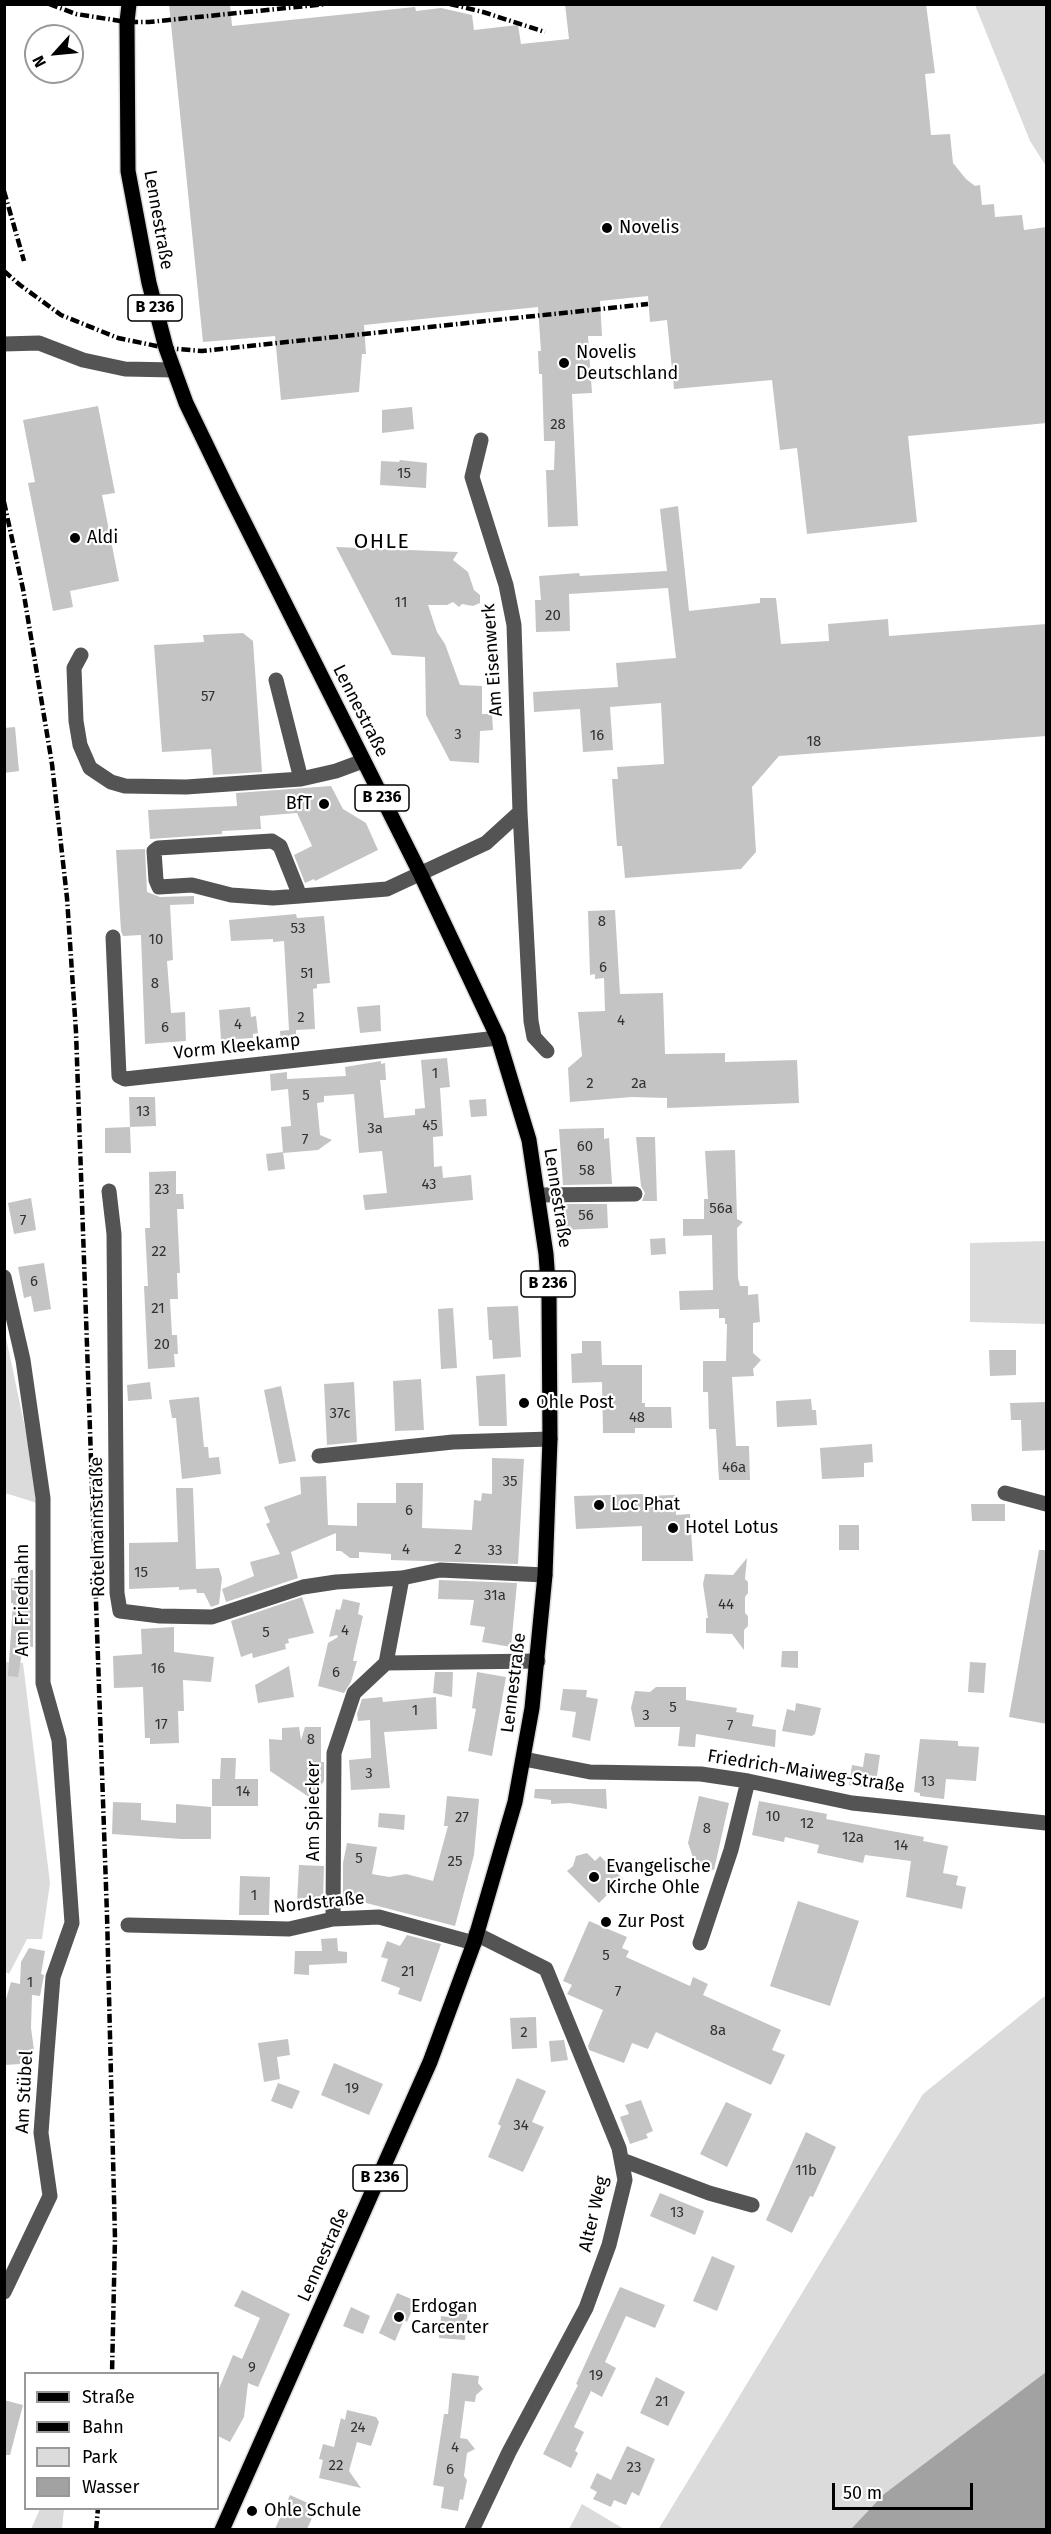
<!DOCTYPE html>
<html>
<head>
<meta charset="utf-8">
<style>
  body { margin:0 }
  #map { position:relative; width:1051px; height:2534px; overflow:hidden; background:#fff; font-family:"Fira Sans",sans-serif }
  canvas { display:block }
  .frame { position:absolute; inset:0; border:6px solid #000; pointer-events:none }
  .legend { position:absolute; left:24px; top:2372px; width:195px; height:138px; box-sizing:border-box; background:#fff; border:2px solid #999; margin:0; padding:8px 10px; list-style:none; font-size:18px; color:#000 }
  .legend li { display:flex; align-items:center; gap:12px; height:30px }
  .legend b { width:30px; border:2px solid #999 }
  .north { position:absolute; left:24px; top:24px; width:60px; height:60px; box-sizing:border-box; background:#fff; border:2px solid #999; border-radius:50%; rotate:243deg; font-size:16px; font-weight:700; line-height:24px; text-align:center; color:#000 }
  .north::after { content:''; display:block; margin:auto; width:21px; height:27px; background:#000; clip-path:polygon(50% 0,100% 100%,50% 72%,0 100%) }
  .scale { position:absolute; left:832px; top:2483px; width:141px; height:27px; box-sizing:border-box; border:3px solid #000; border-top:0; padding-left:8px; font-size:18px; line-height:21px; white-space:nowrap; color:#000; -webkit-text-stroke:4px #fff; paint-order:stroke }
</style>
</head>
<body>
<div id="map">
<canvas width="1051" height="2534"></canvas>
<div class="frame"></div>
<ul class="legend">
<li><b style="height:8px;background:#000"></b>Straße</li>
<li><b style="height:8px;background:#000"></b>Bahn</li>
<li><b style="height:16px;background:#dbdbdb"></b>Park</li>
<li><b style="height:16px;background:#a2a2a2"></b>Wasser</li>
</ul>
<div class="north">N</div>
<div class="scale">50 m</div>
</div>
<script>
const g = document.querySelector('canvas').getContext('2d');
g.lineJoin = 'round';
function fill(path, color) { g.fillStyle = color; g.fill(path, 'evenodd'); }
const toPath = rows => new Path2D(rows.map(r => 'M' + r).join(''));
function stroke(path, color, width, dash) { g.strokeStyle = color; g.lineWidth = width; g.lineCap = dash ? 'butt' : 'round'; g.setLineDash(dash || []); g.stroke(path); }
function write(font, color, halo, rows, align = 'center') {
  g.font = font + ' "Fira Sans",sans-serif'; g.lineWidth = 4.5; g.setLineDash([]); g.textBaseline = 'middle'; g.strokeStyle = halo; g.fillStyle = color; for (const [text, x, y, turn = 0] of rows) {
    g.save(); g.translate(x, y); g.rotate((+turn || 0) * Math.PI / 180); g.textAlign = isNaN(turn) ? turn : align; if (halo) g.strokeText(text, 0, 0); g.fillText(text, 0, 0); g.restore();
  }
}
const green = toPath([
  [975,5,1046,5,1046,166,1030,141],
  [1046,1241,1046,1324,970,1322,970,1243],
  [4,1328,30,1452,37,1503,5,1493],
  [4,1662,23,1663,50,1883,42,1939,27,1939,9,1974,4,1971],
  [1046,1995,1046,2372,884,2494,851,2529,658,2530,923,2094],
  [582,2504,624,2529,569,2529],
  [40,2509,64,2509,62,2529,31,2529]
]);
const water = toPath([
  [1046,2372,1046,2529,851,2529,884,2494]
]);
const building = toPath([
  [169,4,230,4,232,26,415,7,416,11,441,8,472,15,474,30,518,25,521,44,569,39,565,4,926,4,935,73,925,74,931,135,950,134,953,163,966,179,975,186,980,185,982,205,994,204,995,217,1022,215,1024,230,1047,227,1047,423,908,436,917,522,807,534,797,448,780,450,772,380,674,389,667,320,650,322,648,296,600,301,602,336,588,336,592,393,572,394,578,526,548,527,546,470,554,470,555,441,544,441,542,374,539,374,538,351,541,351,538,307,364,325,366,354,362,354,359,392,281,400,275,336,203,342],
  [98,406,115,493,102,495,119,581,70,591,73,607,53,611,28,483,35,482,23,420],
  [412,407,414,429,382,433,382,410],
  [400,460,427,463,426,488,380,485,381,461,399,462],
  [678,506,689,611,760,603,760,598,776,598,781,644,829,641,828,624,888,619,889,636,1047,624,1047,736,779,756,752,787,756,852,741,869,625,878,622,846,617,846,612,779,618,779,617,767,664,764,661,703,610,707,613,750,583,752,580,709,534,712,533,692,618,687,616,663,676,658,668,588,569,594,570,631,536,632,535,600,541,600,539,576,579,573,580,576,667,571,660,509],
  [336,547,458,552,453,560,468,572,474,590,480,595,480,603,473,606,462,604,459,607,453,602,447,605,428,605,437,632,445,644,460,685,482,686,482,714,492,714,493,730,480,731,479,763,450,761,426,715,425,657,392,655],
  [243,633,253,641,262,772,213,775,211,749,162,752,154,645,204,642,203,635],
  [15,727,19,771,4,773,4,728],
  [331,786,343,809,366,823,378,850,315,881,314,879,305,883,294,855,312,846,297,813,260,816,261,829,222,831,222,834,150,839,148,810,237,806,236,793],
  [145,849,147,892,160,897,194,896,194,904,170,905,173,960,167,961,171,1013,185,1012,186,1041,145,1044,141,935,123,936,121,931,116,850],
  [615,910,620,994,663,993,665,1054,725,1053,725,1062,797,1060,799,1103,667,1108,667,1098,632,1097,570,1102,568,1068,582,1056,578,1012,605,1011,604,978,595,979,595,974,590,975,588,911],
  [296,914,297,918,324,916,330,983,317,984,317,988,313,989,315,1029,296,1030,296,1044,281,1044,280,1031,289,1030,284,941,273,942,273,939,231,941,229,920],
  [380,1005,381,1031,360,1033,357,1007],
  [250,1007,251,1017,256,1016,258,1033,253,1034,253,1038,221,1040,219,1010],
  [447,1058,450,1087,440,1088,443,1136,433,1137,434,1167,442,1166,443,1178,471,1175,473,1200,365,1210,363,1195,387,1193,382,1151,359,1153,354,1094,324,1096,324,1102,317,1103,320,1135,332,1140,318,1150,283,1153,281,1127,291,1126,288,1089,271,1091,270,1074,287,1072,287,1079,346,1076,345,1067,381,1061,381,1064,385,1063,386,1080,380,1080,384,1118,415,1115,415,1109,425,1108,421,1060],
  [129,1097,155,1097,156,1126,130,1127],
  [486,1099,487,1116,471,1117,469,1100],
  [130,1127,131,1153,105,1153,105,1128],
  [604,1128,604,1139,609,1138,612,1184,563,1185,559,1129],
  [636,1137,655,1137,657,1201,642,1201,645,1193,641,1186],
  [735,1150,737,1219,743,1222,737,1228,738,1278,740,1286,748,1286,748,1295,758,1294,760,1322,753,1323,753,1353,761,1360,753,1369,754,1376,732,1377,736,1446,749,1446,750,1480,719,1480,716,1429,709,1429,708,1392,703,1392,703,1361,726,1361,727,1324,725,1324,725,1318,719,1318,719,1309,680,1310,679,1291,713,1290,712,1235,683,1236,683,1219,704,1219,704,1199,708,1199,705,1151],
  [283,1152,285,1169,268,1171,266,1154],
  [176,1171,176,1194,183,1194,184,1209,177,1209,180,1273,177,1273,178,1299,170,1299,172,1335,177,1335,178,1354,174,1354,175,1367,148,1369,144,1286,148,1286,145,1228,150,1228,149,1172],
  [31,1198,36,1230,14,1234,8,1203],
  [564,1204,607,1204,608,1228,565,1230],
  [665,1238,666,1254,651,1255,650,1239],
  [44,1263,51,1309,34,1312,31,1296,24,1298,18,1267],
  [518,1306,521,1357,493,1359,492,1340,489,1340,487,1307],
  [453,1308,457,1368,441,1369,438,1309],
  [582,1341,601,1341,602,1365,642,1365,642,1403,645,1403,645,1407,671,1407,672,1428,635,1428,635,1433,603,1433,602,1382,572,1383,571,1354,582,1353],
  [989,1350,1016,1350,1016,1375,990,1376],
  [505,1374,507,1426,479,1426,476,1376],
  [421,1379,424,1430,395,1431,393,1381],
  [150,1382,152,1399,128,1401,127,1385],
  [354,1382,357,1442,327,1445,324,1384],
  [281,1386,296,1461,279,1464,264,1390],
  [199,1397,204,1447,208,1447,209,1458,219,1457,221,1474,182,1479,176,1418,172,1418,169,1400],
  [811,1399,812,1410,816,1410,817,1425,777,1427,776,1401],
  [1047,1402,1047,1450,1022,1451,1021,1420,1011,1420,1010,1403],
  [872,1444,873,1462,864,1463,864,1477,822,1479,820,1448],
  [492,1458,524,1459,518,1564,391,1560,391,1554,359,1552,359,1558,350,1558,341,1551,336,1551,336,1533,291,1552,298,1578,226,1602,222,1589,254,1576,250,1562,280,1554,266,1524,270,1522,264,1507,301,1494,300,1477,326,1476,328,1525,357,1526,357,1503,396,1503,396,1483,423,1483,422,1528,472,1530,474,1500,481,1501,482,1493,492,1494],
  [176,1488,193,1488,196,1569,219,1568,222,1578,219,1604,211,1607,204,1593,197,1593,196,1589,179,1590,179,1587,129,1589,129,1543,178,1542],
  [643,1494,643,1496,675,1495,676,1515,690,1514,693,1561,642,1561,642,1526,576,1529,574,1496],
  [971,1504,1005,1504,1005,1521,972,1521],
  [839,1525,859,1525,859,1550,839,1550],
  [1039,1550,1047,1550,1047,1724,1009,1717],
  [747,1558,745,1579,748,1582,748,1593,745,1597,745,1613,748,1616,748,1626,744,1630,744,1650,732,1634,706,1633,706,1618,708,1618,703,1584,705,1574,733,1575],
  [17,1570,33,1570,33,1647,23,1646,18,1677,8,1676,13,1603,11,1603,11,1578,17,1578],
  [439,1580,517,1583,511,1647,482,1642,485,1627,470,1625,474,1600,438,1599],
  [302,1597,314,1633,288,1639,289,1643,285,1644,286,1649,253,1658,252,1653,241,1657,231,1621],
  [343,1599,360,1603,358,1614,363,1616,355,1651,353,1661,357,1661,351,1682,344,1693,318,1686,328,1643,338,1637,337,1635,329,1637,336,1609,340,1610],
  [174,1627,174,1652,214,1657,211,1682,183,1680,184,1711,178,1711,179,1743,150,1744,150,1738,145,1738,143,1687,114,1688,113,1656,142,1654,141,1629],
  [782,1651,798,1651,798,1668,781,1667],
  [970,1662,986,1663,984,1693,968,1692],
  [289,1666,294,1697,258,1703,255,1685],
  [435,1672,453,1672,452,1697,433,1693],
  [477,1672,506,1677,492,1756,468,1751,476,1709,472,1708],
  [656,1687,686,1687,686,1700,737,1708,736,1712,754,1715,752,1726,776,1730,775,1747,696,1734,695,1747,678,1746,680,1727,635,1727,631,1708,635,1691,650,1692],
  [563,1689,587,1690,586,1697,598,1699,590,1741,572,1737,576,1712,560,1710],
  [382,1697,383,1702,436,1697,437,1729,384,1732,390,1788,351,1790,349,1760,371,1758,370,1720,358,1721,357,1714,362,1699],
  [796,1703,821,1708,815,1734,812,1736,782,1731,787,1709,795,1711],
  [299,1727,301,1740,305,1727,321,1727,321,1762,324,1762,324,1781,312,1799,270,1771,269,1739,282,1740,282,1728],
  [920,1739,958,1741,958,1746,979,1747,976,1781,946,1779,944,1799,920,1796,920,1793,914,1792],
  [865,1753,880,1755,875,1789,849,1785,852,1765,863,1767],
  [221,1758,236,1758,235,1779,258,1779,258,1806,212,1806,212,1779,220,1779],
  [535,1789,606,1789,607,1809,569,1803,551,1804,551,1800,534,1798],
  [447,1796,479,1799,474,1855,455,1926,343,1897,343,1863,347,1843,377,1847,372,1874,389,1877,406,1874,433,1881,448,1826,444,1826],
  [699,1796,729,1803,714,1870,696,1866,688,1843],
  [759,1801,827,1814,826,1819,924,1837,923,1841,948,1846,943,1873,958,1876,956,1885,966,1887,962,1909,906,1897,911,1861,865,1855,863,1863,817,1853,819,1845,785,1837,784,1842,752,1835],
  [113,1802,141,1803,141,1820,176,1823,176,1804,211,1807,211,1839,181,1839,112,1834],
  [379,1813,405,1815,404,1830,378,1827],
  [587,1853,595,1861,600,1856,623,1879,599,1903,567,1871,573,1866,576,1856],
  [299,1865,324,1866,323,1903,297,1902],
  [240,1876,270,1877,269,1915,239,1915],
  [798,1901,859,1921,830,2006,770,1986],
  [589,1921,627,1937,622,1948,629,1951,626,1957,690,1986,693,1977,708,1984,703,1995,781,2030,772,2050,785,2055,771,2085,656,2032,648,2049,632,2043,624,2063,589,2050,588,2046,603,2010,567,1994,572,1985,563,1981],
  [407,1935,441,1944,421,2002,398,1994,400,1988,381,1981,388,1959,381,1957,387,1941,400,1946],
  [337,1938,338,1951,347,1952,347,1963,309,1965,309,1975,294,1974,295,1951,322,1951,321,1939],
  [29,1948,45,1951,41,1974,44,1975,40,1996,32,1995,31,2028,34,2050,23,2051,20,2064,4,2065,4,2006,11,1982,20,1984,21,1962],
  [536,2017,537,2048,512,2049,510,2018],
  [288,2039,290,2055,277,2057,280,2079,264,2082,258,2043],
  [564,2040,568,2060,551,2062,549,2041],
  [334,2063,383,2084,369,2115,321,2095],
  [517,2078,546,2091,532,2122,544,2127,523,2172,488,2157,501,2126,498,2124],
  [278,2083,300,2091,292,2109,271,2101],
  [641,2100,653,2131,646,2134,648,2138,630,2144,620,2117,629,2114,625,2105],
  [726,2102,752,2114,727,2167,700,2154],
  [806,2132,836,2147,813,2197,810,2196,792,2233,766,2220],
  [660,2193,704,2211,695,2235,650,2216],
  [712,2256,735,2266,717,2311,693,2301],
  [620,2287,665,2305,655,2328,626,2316,605,2362,616,2368,602,2397,591,2391,574,2427,584,2432,575,2451,578,2453,571,2468,543,2454,578,2385,576,2384],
  [242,2290,290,2314,258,2387,248,2383,244,2417,230,2442,218,2436,218,2391,233,2355,242,2359,260,2318,234,2306],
  [397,2293,416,2301,407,2322,404,2320,395,2341,379,2333],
  [456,2300,468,2306,465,2340,439,2338,441,2316,449,2317],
  [351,2307,370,2316,363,2334,343,2326],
  [452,2373,479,2376,478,2383,483,2389,476,2395,475,2402,465,2401,460,2438,467,2439,475,2449,467,2453,464,2476,467,2480,463,2500,460,2499,458,2511,441,2508,444,2487,433,2485,444,2414,448,2414],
  [656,2377,685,2392,668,2426,640,2413],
  [4,2400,23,2405,10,2455,4,2455],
  [347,2410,376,2417,379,2422,371,2446,357,2442,349,2471,361,2488,319,2478,323,2460,319,2459,323,2444,334,2447,341,2418,345,2420],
  [627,2446,655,2459,639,2496,632,2492,626,2505,614,2500,611,2507,593,2499,597,2492,590,2488,597,2473,611,2480],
  [290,2495,317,2507,307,2529,275,2529]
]);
const minor = toPath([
  [4,344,39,343,83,360,125,369,174,370],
  [481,440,472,477,506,585,514,625,520,812,531,1021,534,1037,547,1051],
  [81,655,74,668,76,721,80,745,90,768,111,782,125,786,186,787,301,779,336,771,363,761],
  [276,680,301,779],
  [300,896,280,846,272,841,158,848,154,851,156,880,159,887,192,885,231,895,273,898,300,896,387,889,486,843,520,812],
  [113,937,119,1076,125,1079,498,1038],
  [109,1191,114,1234,117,1593,120,1611,160,1616,212,1617,303,1587,336,1582,402,1578,440,1570,545,1575],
  [538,1195,635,1194],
  [4,1277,23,1360,43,1498,43,1683,59,1740,72,1923,53,1977,47,2052,41,2133,50,2196,4,2292],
  [319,1456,453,1442,550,1439],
  [1005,1493,1046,1504],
  [386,1663,538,1661],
  [524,1759,590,1772,701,1774,748,1781,852,1803,1046,1823],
  [333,1919,334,1753,354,1693,386,1663,402,1578],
  [128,1925,289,1929,333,1919,379,1917,474,1943],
  [700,1943,731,1850,748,1781],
  [622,2160,709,2193,752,2205],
  [472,2530,509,2452,586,2308,609,2245,625,2180,619,2148,546,1969,476,1934]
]);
const major = toPath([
  [129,4,127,22,128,171,149,283,166,348,186,403,230,494,421,875,498,1038,529,1140,546,1254,549,1297,550,1439,545,1575,532,1708,515,1802,474,1943,430,2062,222,2530]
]);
const rail = toPath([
  [49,4,76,14,127,22,149,22,326,4],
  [450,4,483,12,545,32],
  [4,191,24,261],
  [4,271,20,285,61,315,118,338,166,348,202,351,648,304],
  [4,502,23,589,52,764,67,898,76,1032,107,1915,115,2238,112,2374],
  [96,2530,98,2508]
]);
const markers = [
  [607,228,6,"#000"],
  [564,363,6,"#000"],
  [75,538,6,"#000"],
  [324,804,6,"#000"],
  [524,1403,6,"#000"],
  [599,1505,6,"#000"],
  [673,1528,6,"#000"],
  [594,1877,6,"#000"],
  [606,1922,6,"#000"],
  [399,2317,6,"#000"],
  [252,2511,6,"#000"]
];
const numberNames = [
  ["28",558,425],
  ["15",404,474],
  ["11",401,603],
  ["20",553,616],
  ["57",208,697],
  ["3",458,735],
  ["16",597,736],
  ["18",814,742],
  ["8",602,922],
  ["53",298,929],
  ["10",156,940],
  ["6",603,968],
  ["51",307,974],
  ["8",155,984],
  ["2",301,1018],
  ["4",621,1021],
  ["4",238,1025],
  ["6",165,1028],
  ["1",435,1074],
  ["2",590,1084],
  ["2a",639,1084],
  ["5",306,1096],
  ["13",143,1112],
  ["45",430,1126],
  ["3a",375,1129],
  ["7",305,1140],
  ["60",585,1147],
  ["58",587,1171],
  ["43",429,1185],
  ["23",162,1190],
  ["56a",721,1209],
  ["56",586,1216],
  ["7",23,1221],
  ["22",159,1252],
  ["6",34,1282],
  ["21",158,1309],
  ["20",162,1345],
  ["37c",340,1414],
  ["48",637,1418],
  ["46a",734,1468],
  ["35",510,1482],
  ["6",409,1511],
  ["4",406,1550],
  ["2",458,1550],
  ["33",495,1551],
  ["15",141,1573],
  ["31a",495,1596],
  ["44",726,1605],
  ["4",345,1631],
  ["5",266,1633],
  ["16",158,1669],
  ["6",336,1673],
  ["5",673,1708],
  ["1",415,1711],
  ["3",646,1716],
  ["17",161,1725],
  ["7",730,1726],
  ["8",311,1740],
  ["3",369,1774],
  ["13",928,1782],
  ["14",243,1792],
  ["10",773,1817],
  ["27",462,1818],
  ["12",807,1824],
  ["8",707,1829],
  ["12a",853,1838],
  ["14",901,1846],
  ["5",359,1859],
  ["25",455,1862],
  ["1",254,1896],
  ["5",606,1956],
  ["21",408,1972],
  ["1",30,1983],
  ["7",618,1992],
  ["8a",718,2031],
  ["2",524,2033],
  ["19",352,2089],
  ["34",521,2126],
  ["11b",806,2171],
  ["13",677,2213],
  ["9",252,2368],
  ["19",596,2376],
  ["21",662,2402],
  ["24",358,2428],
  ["4",455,2448],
  ["22",336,2466],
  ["23",634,2468],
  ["6",450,2470]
];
const shields = [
  [155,308,54],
  [382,798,54],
  [548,1284,54],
  [380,2178,54]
];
const shieldNames = [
  ["B 236",155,308],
  ["B 236",382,798],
  ["B 236",548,1284],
  ["B 236",380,2178]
];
const streetNames = [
  ["Lennestraße",158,220,80],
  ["Am Eisenwerk",493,660,-94],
  ["Lennestraße",360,711,63],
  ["Vorm Kleekamp",237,1047,-6],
  ["Lennestraße",557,1198,81],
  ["Rötelmannstraße",98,1527,-91],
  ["Am Friedhahn",23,1600,-90],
  ["Lennestraße",514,1683,-83],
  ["Friedrich-Maiweg-Straße",806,1772,9],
  ["Am Spiecker",314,1811,-90],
  ["Nordstraße",319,1903,-6],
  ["Am Stübel",25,2092,-87],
  ["Alter Weg",594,2214,-77],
  ["Lennestraße",324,2255,-66]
];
const poiNames = [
  ["Novelis",619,228],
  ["Novelis",576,353],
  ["Deutschland",576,374],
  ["Aldi",87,538],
  ["BfT",312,804,"right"],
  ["Ohle Post",536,1403],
  ["Loc Phat",611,1505],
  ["Hotel Lotus",685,1528],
  ["Evangelische",606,1867],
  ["Kirche Ohle",606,1888],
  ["Zur Post",618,1922],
  ["Erdogan",411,2307],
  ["Carcenter",411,2328],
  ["Ohle Schule",264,2511]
];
const quarterNames = [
  ["OHLE",382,542]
];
fill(green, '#dbdbdb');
fill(water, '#a2a2a2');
fill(building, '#c4c4c4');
stroke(major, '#dbdbdb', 18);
stroke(minor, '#545454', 15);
stroke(major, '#000', 15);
stroke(rail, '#000', 4.5, [9, 3, 1.5, 3]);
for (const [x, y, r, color] of markers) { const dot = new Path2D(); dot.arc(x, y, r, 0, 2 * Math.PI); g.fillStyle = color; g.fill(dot); stroke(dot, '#fff', 2); }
write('15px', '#313131', null, numberNames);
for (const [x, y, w] of shields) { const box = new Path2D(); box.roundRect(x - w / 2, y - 13, w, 26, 4.5); g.fillStyle = '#fff'; g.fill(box); stroke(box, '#000', 1.5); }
write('bold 16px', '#000', null, shieldNames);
write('18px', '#000', '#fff', streetNames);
write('18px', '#000', '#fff', poiNames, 'left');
g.letterSpacing = '1.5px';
write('21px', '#000', '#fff', quarterNames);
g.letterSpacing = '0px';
</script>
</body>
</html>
